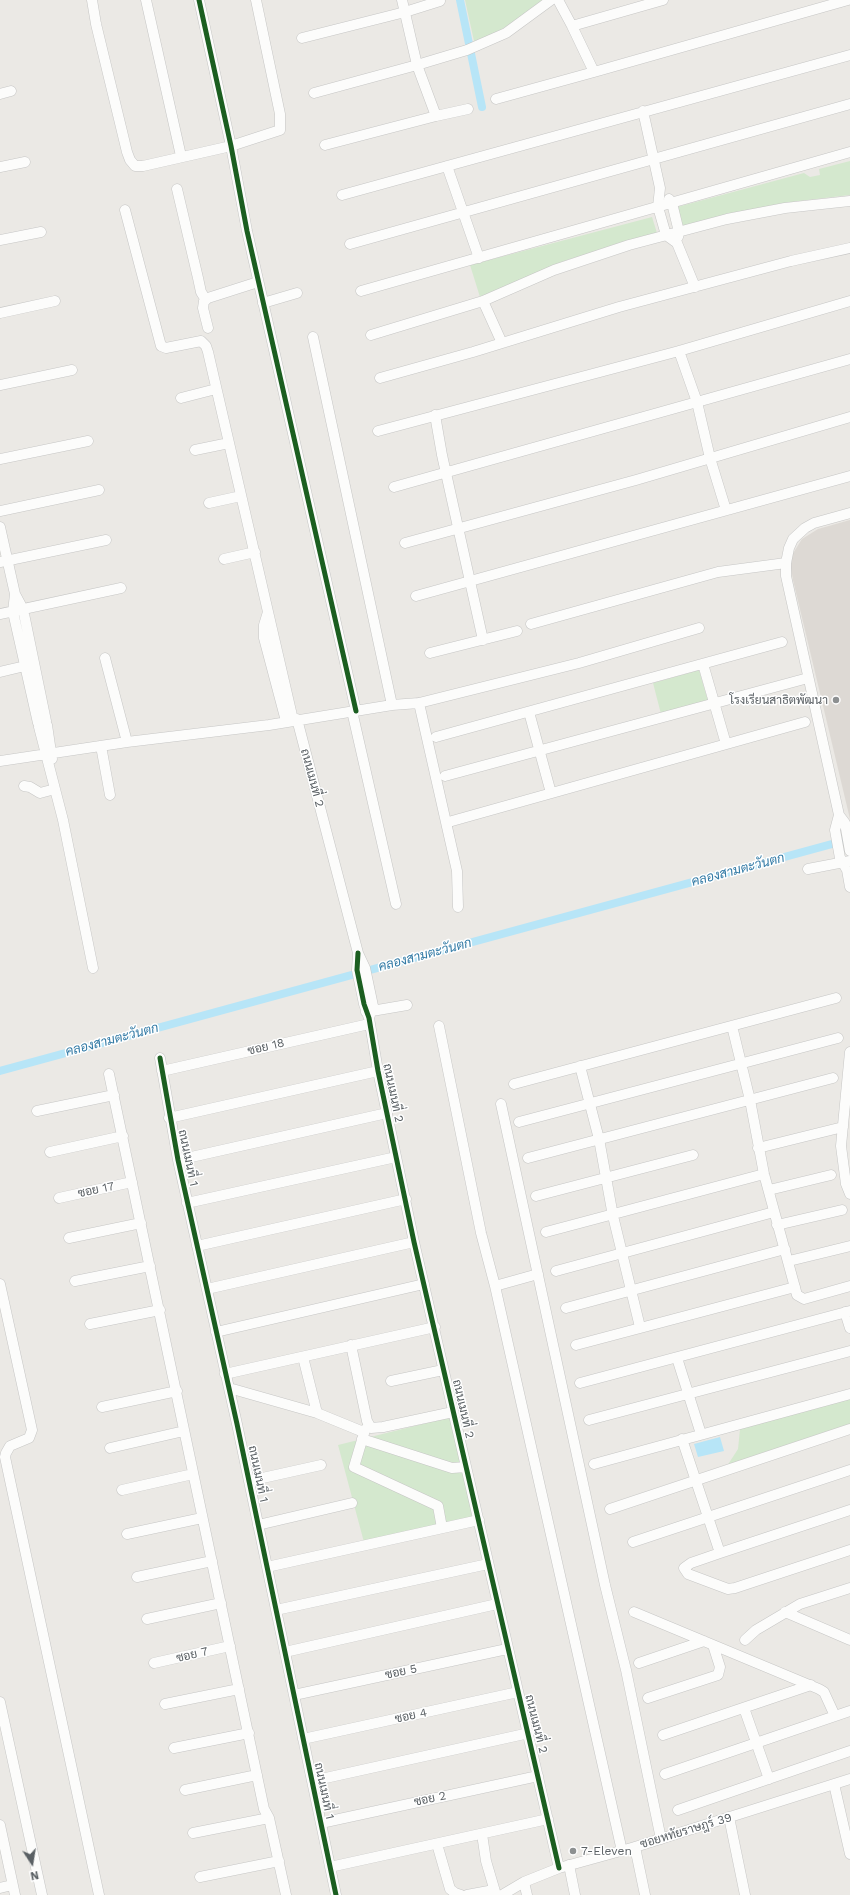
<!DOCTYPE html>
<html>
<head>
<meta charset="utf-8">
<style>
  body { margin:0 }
  #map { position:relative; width:850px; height:1895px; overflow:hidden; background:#ebe9e5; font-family:"Work Sans",sans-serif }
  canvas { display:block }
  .north { position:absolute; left:12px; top:1843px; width:40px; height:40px; -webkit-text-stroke:3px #fff; paint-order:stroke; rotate:168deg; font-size:11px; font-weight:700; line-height:16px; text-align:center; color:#5a6064 }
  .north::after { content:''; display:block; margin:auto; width:14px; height:18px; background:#5a6064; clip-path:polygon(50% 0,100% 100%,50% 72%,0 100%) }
</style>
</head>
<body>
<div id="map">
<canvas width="850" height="1895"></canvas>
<div class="north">N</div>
</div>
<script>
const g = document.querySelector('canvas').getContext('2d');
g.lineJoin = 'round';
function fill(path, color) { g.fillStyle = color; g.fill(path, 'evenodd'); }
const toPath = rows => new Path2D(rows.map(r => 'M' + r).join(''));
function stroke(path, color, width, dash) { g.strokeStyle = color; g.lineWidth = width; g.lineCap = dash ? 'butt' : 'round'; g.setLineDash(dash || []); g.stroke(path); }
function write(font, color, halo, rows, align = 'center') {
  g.font = font + ' "Work Sans",Sarabun,sans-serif'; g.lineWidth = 3; g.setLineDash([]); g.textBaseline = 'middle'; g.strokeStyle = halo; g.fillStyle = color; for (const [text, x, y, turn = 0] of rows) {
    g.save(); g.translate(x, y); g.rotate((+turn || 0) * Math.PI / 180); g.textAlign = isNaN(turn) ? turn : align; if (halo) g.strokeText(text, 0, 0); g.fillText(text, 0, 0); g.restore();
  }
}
const education = toPath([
  [850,520,850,819,793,580,791,568,792,555,802,539,818,529]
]);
const green = toPath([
  [465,0,545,0,512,23,490,36,474,41],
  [850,161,850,195,799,201,769,206,683,226,677,207,804,173,810,177,820,175,819,169],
  [652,217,657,233,567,260,480,297,470,265],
  [699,670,708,701,661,714,653,683],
  [850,1399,850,1425,727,1466,738,1449,740,1429],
  [455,1416,478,1519,365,1546,338,1445]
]);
const water = toPath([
  [720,1437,724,1451,698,1457,694,1444]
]);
const canal = toPath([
  [460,0,482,107],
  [0,1071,850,839]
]);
const minor = toPath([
  [92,0,96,24,127,152,130,160,135,166,143,166,231,146,280,130,280,114,256,0],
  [146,0,181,156],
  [199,0,231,146,247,231,356,711],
  [558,0,572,26,663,0],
  [572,26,594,72,848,0],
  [302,38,405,12,440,1],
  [314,93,417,65,402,0],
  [0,94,11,91],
  [496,99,594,72],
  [643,111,660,188,658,207,666,235,677,243,695,287],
  [436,116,468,109],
  [325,145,436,116,417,65,467,50,506,33,551,0],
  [447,166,479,258],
  [0,167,25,162],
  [177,189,198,278,201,292,206,300],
  [342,195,850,55],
  [669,199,672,203,679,232,678,237],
  [125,210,161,346,166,348,201,341,206,346,208,352,293,720],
  [0,240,41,232],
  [350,244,850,104],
  [361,291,850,152],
  [483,301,502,343],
  [263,303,297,293],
  [0,313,55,301],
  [208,328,203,308,204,301,208,298,258,282],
  [371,335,483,301,554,270,629,245,727,219,785,208,850,201],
  [313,337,392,705],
  [679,351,697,402,710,458,726,510],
  [380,378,473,352,619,307,791,261,850,248],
  [0,385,72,370],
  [181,398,216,389],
  [435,415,442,455,483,640],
  [378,431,679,351,850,301],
  [195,450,229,443],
  [0,459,88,441],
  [394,487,850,359],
  [209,503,241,496],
  [0,511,99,490],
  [850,513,814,523,805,528,793,539,789,548,786,563,786,576,839,815,845,823,850,851],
  [0,527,15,594,23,609,46,721],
  [405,543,636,480,850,417],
  [224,559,255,552],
  [0,562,106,540],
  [15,594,13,612,38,723],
  [416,596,850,476],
  [268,612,264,625,264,638,286,721],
  [0,614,121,588],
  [531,624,718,572,786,563],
  [430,653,517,631],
  [105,658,127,742],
  [703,664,726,744],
  [0,672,25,666],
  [419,703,457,871,458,907],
  [352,711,396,904],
  [529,712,551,793],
  [297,719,358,953,365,968,373,1006,369,1018],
  [47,725,52,759],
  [39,727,63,820,93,968],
  [436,737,782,642],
  [101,746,110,795],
  [0,761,127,742,269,725,392,705,419,703,579,663,699,628],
  [445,776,808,678],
  [24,786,30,787,40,793,55,789],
  [839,815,835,830,840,858,847,870,850,887],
  [452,821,805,722],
  [808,869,850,861],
  [358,953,357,970,364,1004,369,1018,378,1071,414,1242,559,1868],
  [366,1012,407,1005],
  [439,1026,481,1233,495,1286,622,1851],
  [732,1026,750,1100,764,1174,797,1295,804,1299,850,1286],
  [850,1052,841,1146,846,1184,850,1194],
  [160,1058,178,1160,237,1424,336,1895],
  [580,1066,599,1139,613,1216,640,1327],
  [162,1071,369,1024],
  [109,1074,264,1809,269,1818,286,1895],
  [514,1084,836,998],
  [501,1104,605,1585,626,1670,661,1839],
  [37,1111,114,1095],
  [169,1118,378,1071],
  [519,1122,838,1038],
  [758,1148,843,1127],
  [50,1152,123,1136],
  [528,1158,833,1078],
  [178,1160,387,1113],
  [769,1190,831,1175],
  [536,1196,693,1155],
  [59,1198,132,1182],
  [187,1203,396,1157],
  [777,1225,842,1210],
  [546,1232,764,1174],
  [69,1238,141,1223],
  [197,1246,406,1199],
  [789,1261,850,1246],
  [556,1271,774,1212],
  [75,1281,150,1266],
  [0,1284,32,1430,29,1438,10,1446,6,1453,5,1457,99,1895],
  [495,1286,538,1274],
  [207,1289,414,1242],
  [566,1308,785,1249],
  [845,1312,850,1328],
  [90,1324,160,1310],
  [216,1332,424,1284],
  [351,1345,367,1421,371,1428,383,1427,453,1412],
  [576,1345,795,1287],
  [303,1357,317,1413,361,1431,365,1430,369,1425],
  [677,1358,701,1434],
  [225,1374,435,1327],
  [391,1381,443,1370],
  [580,1383,850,1311],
  [229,1388,317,1413],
  [102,1407,177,1391],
  [589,1420,850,1351],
  [365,1430,354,1467,438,1506,442,1528],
  [362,1439,452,1468,466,1467],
  [682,1439,720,1553],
  [110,1448,184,1431],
  [594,1464,850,1394],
  [249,1481,321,1465],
  [122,1490,193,1474],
  [610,1509,850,1429],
  [850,1510,720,1553,691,1563,684,1568,688,1574,728,1589,735,1588,850,1550],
  [258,1525,352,1503],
  [127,1534,202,1518],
  [633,1542,850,1470],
  [267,1567,479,1520],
  [137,1577,212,1561],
  [276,1610,488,1564],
  [634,1612,819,1689,824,1692,835,1716],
  [785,1612,850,1640],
  [147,1619,221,1603],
  [745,1640,756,1630,800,1604,850,1588],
  [285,1652,497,1604],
  [154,1663,230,1646],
  [639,1663,704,1641],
  [294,1695,507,1649],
  [648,1698,718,1675,720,1667,713,1645],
  [0,1702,42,1895],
  [165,1704,239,1689],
  [744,1708,769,1779],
  [663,1735,811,1685],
  [303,1739,518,1692],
  [174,1748,249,1733],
  [665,1774,850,1711],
  [312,1781,529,1733],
  [834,1784,850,1854],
  [185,1790,257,1775],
  [678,1810,850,1751],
  [729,1817,745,1895],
  [321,1823,538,1776],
  [0,1825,15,1895],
  [193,1833,269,1818],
  [482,1834,486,1861,496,1895],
  [437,1844,450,1889,455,1893,461,1895],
  [635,1847,645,1895],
  [569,1865,575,1895],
  [330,1867,548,1819],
  [200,1877,279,1861],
  [524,1882,527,1895],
  [0,1888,8,1886],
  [467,1895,494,1890],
  [502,1895,524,1882,559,1868,635,1847,850,1779]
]);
const cycleway = toPath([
  [199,0,231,146,247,231,356,711],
  [358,953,357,970,364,1004,369,1018,378,1071,414,1242,559,1868],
  [160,1058,178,1160,237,1424,336,1895]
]);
const markers = [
  [836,700,4,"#8d9091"],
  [573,1851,4,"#8d9091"]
];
const poiNames = [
  ["โรงเรียนสาธิตพัฒนา",828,700],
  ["7-Eleven",581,1851,"left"]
];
const streetNames = [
  ["ถนนเมนที่ 2",312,778,75],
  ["ซอย 18",266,1047,-13],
  ["ถนนเมนที่ 2",393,1093,78],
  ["ถนนเมนที่ 1",188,1158,78],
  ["ซอย 17",96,1190,-12],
  ["ถนนเมนที่ 2",463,1409,77],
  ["ถนนเมนที่ 1",258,1474,78],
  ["ซอย 7",192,1655,-13],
  ["ซอย 5",401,1672,-12],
  ["ซอย 4",411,1716,-12],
  ["ถนนเมนที่ 2",536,1724,76],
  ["ถนนเมนที่ 1",324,1791,78],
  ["ซอย 2",430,1799,-12],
  ["ซอยหทัยราษฎร์ 39",686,1831,-17]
];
const waterNames = [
  ["คลองสามตะวันตก",738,870,-15],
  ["คลองสามตะวันตก",425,955,-15],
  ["คลองสามตะวันตก",112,1040,-15]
];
fill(education, '#ddd9d4');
fill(green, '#d4e8ce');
fill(water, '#b7e5f7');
stroke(canal, '#b7e5f7', 8);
stroke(minor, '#c6c6c5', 11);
stroke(minor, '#fcfcfb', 10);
stroke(cycleway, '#1b5e20', 5);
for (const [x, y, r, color] of markers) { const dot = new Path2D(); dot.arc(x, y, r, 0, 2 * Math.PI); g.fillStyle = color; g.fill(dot); stroke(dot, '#fff', 1.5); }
write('12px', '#5a6064', '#fff', poiNames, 'right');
write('12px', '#5a6064', '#fff', streetNames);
write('italic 13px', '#337ba6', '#fff', waterNames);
</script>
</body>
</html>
